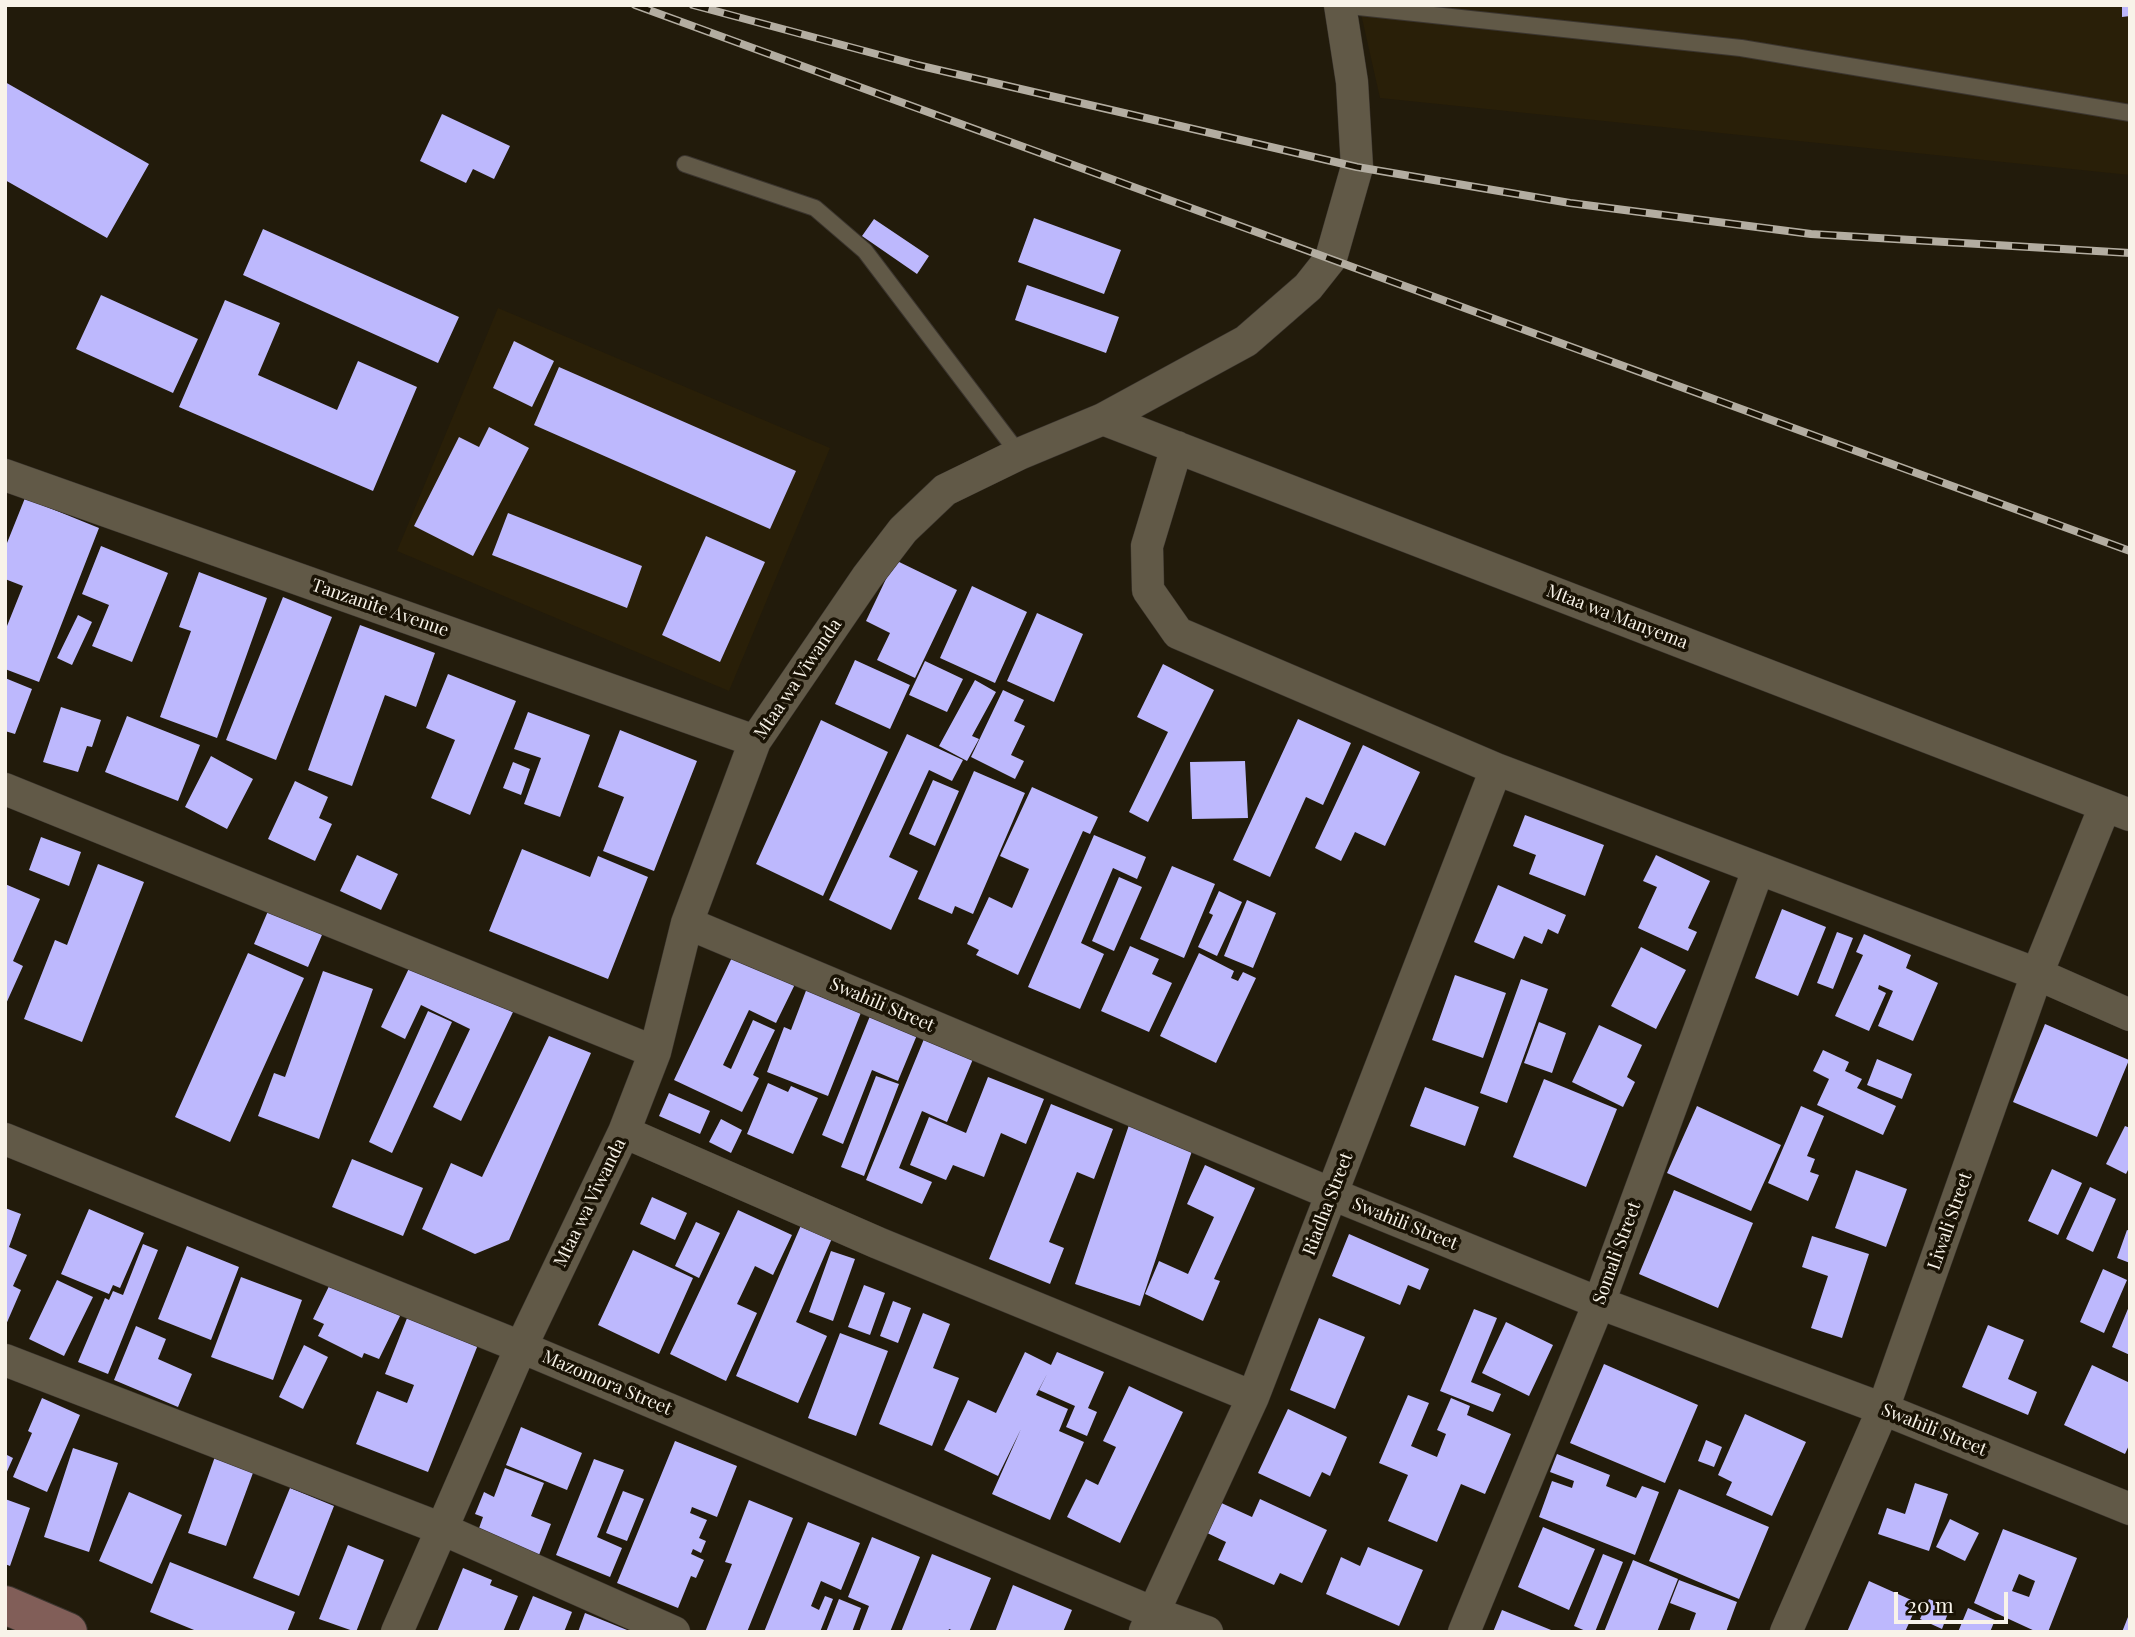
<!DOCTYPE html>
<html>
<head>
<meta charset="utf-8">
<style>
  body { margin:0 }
  #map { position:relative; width:2135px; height:1637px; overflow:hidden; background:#221b0b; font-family:"Playfair Display",serif }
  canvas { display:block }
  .frame { position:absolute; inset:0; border:7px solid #f8f3e9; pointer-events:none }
  .scale { position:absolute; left:1894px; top:1592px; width:114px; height:32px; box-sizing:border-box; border:4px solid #f8f3e9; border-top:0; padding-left:9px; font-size:21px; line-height:24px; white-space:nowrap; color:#f8f3e9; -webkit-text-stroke:5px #191204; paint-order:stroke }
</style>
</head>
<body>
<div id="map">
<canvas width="2135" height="1637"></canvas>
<div class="frame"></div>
<div class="scale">20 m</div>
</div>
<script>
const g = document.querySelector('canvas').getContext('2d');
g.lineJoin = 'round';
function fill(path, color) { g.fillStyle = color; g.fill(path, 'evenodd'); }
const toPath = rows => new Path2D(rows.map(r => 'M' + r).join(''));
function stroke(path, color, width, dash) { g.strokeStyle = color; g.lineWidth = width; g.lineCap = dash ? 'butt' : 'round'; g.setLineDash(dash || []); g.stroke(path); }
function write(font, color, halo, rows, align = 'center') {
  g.font = font + ' "Playfair Display",serif'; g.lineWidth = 7; g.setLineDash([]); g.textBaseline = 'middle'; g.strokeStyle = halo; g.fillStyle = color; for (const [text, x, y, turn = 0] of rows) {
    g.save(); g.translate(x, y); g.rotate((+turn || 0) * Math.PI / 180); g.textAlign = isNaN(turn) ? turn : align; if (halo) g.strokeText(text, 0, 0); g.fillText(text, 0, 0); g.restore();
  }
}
const built = toPath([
  [1359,5,2130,5,2130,175,1380,98],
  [498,308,830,448,729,691,397,551]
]);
const building = toPath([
  [2122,5,2130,5,2130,16,2122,17],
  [5,82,149,164,107,238,5,180],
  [442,114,510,146,494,179,473,169,466,183,420,161],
  [1034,218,1121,250,1104,294,1018,262],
  [874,219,929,256,917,274,862,236],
  [263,229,459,317,438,363,243,275],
  [1027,285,1119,317,1106,353,1015,320],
  [101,295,198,339,173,393,76,349],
  [225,300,280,323,258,375,337,410,358,361,417,387,373,491,179,407],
  [514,341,554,361,532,407,493,388],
  [559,367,796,471,770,529,534,425],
  [489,427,529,448,473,556,414,526,459,437,479,447],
  [25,498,99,528,39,682,5,669,5,631,23,586,5,579,5,548],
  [508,513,642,566,627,608,492,555],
  [706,536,765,562,720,662,662,635],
  [101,546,168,573,132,662,92,646,109,605,82,594],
  [895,560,957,590,915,678,877,660,890,633,866,621],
  [199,572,267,598,217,738,160,717,191,631,179,627],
  [972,586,1027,612,995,683,940,658],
  [283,597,332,617,276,760,226,740],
  [1037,613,1083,634,1054,702,1007,681],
  [78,615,92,622,72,665,57,658],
  [360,625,435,653,416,707,385,695,352,786,308,770],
  [855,660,910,685,890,729,835,704],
  [925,661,963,679,947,712,909,695],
  [1163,664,1214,690,1148,822,1129,812,1168,732,1137,717],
  [448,674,516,701,470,815,431,798,455,740,426,728],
  [5,678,32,689,15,734,5,731],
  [975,680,996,692,972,736,979,739,967,761,939,746],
  [1003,690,1024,700,1014,721,1025,726,1011,755,1024,761,1015,779,971,757],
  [61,707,101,720,92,747,87,746,78,772,43,762],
  [528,712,590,735,560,817,524,804,541,758,514,749],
  [127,716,200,745,178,801,105,772],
  [1298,719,1351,743,1323,805,1306,797,1270,877,1233,860],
  [821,720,888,752,823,896,756,864],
  [620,730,697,761,654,871,603,851,624,797,598,787],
  [907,734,963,760,952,781,929,770,889,857,918,871,891,930,829,900],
  [1363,745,1420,772,1385,846,1355,832,1341,861,1315,848],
  [211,756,253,779,227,829,185,807],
  [1245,761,1248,818,1192,819,1190,762],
  [513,762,530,769,521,795,503,788],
  [974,771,1025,793,973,914,955,906,952,914,918,899],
  [933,780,959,791,935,846,909,834],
  [295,781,328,797,319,818,332,824,315,861,268,839],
  [1032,787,1098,817,1090,834,1083,831,1018,975,976,955,979,950,967,944,989,897,1012,908,1029,869,1000,856],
  [1525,815,1604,845,1585,896,1529,874,1536,855,1513,846],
  [1094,835,1146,857,1137,879,1113,868,1081,943,1104,954,1080,1009,1028,987],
  [41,837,81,852,69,886,29,870],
  [522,849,590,877,598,856,648,877,608,979,489,931],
  [357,855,398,874,381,910,340,891],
  [1656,855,1710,881,1688,928,1697,932,1688,951,1638,928,1657,887,1643,881],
  [98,864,144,882,82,1042,24,1019,55,940,67,945],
  [1172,866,1215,884,1184,958,1140,939],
  [1119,877,1142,887,1114,951,1092,941],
  [5,884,40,899,13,961,23,966,5,1006],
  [1498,885,1566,915,1558,934,1548,929,1542,944,1524,936,1514,959,1474,942],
  [1219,891,1242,902,1217,956,1198,947,1213,915,1209,913],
  [1247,900,1276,913,1253,968,1224,956],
  [271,904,325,928,308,967,254,944],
  [1782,909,1826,927,1798,996,1755,978],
  [1837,932,1853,938,1833,989,1817,983],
  [1864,934,1911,955,1906,968,1938,983,1913,1041,1878,1026,1893,991,1879,985,1878,989,1886,993,1869,1031,1835,1016,1863,955,1856,952],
  [1130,946,1159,959,1152,974,1172,983,1149,1032,1101,1011],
  [1641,947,1686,970,1656,1029,1611,1006],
  [736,949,798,978,776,1023,749,1010,723,1065,731,1069,753,1020,775,1030,753,1075,759,1078,742,1112,674,1080],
  [248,953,304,978,230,1142,175,1117],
  [1199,953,1234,971,1231,978,1238,981,1243,972,1256,978,1216,1063,1160,1036],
  [411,964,513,1012,461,1121,433,1107,470,1029,421,1005,405,1039,381,1027],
  [323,971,373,989,319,1139,258,1116,274,1073,285,1077],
  [1455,975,1506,993,1483,1058,1432,1040],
  [1521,979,1548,989,1507,1103,1480,1093],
  [807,988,862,1010,828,1096,767,1072,784,1027,791,1030],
  [428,1011,452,1022,392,1153,369,1142],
  [870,1016,917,1035,898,1081,872,1070,843,1144,822,1135],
  [1539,1022,1566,1033,1552,1073,1524,1063],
  [2045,1024,2129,1060,2097,1137,2013,1102],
  [1599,1025,1642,1045,1627,1077,1635,1082,1623,1107,1572,1082],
  [549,1036,591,1053,509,1240,475,1254,422,1229,451,1163,482,1177],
  [924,1039,973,1059,947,1122,922,1111,899,1168,932,1182,922,1204,866,1180],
  [1823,1050,1849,1062,1845,1071,1862,1079,1857,1088,1896,1106,1883,1135,1817,1105,1829,1079,1813,1071],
  [1877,1059,1912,1074,1902,1099,1867,1085],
  [876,1076,899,1084,864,1176,841,1167],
  [988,1077,1044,1099,1026,1144,1001,1133,984,1177,953,1165,946,1180,910,1165,929,1117,966,1133],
  [1544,1079,1617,1109,1586,1187,1513,1157],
  [768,1083,788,1092,791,1086,818,1098,793,1154,747,1134],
  [1425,1087,1479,1107,1465,1146,1410,1126],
  [669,1093,710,1111,700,1134,659,1116],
  [1051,1104,1113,1129,1094,1179,1077,1172,1049,1242,1064,1248,1050,1284,989,1259],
  [1697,1106,1781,1145,1751,1211,1667,1173],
  [1801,1106,1824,1116,1807,1156,1815,1159,1810,1172,1819,1175,1808,1201,1768,1183],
  [721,1119,742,1130,731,1153,709,1142],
  [1130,1122,1194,1145,1140,1306,1075,1284],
  [2125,1126,2130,1128,2130,1166,2126,1174,2106,1164],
  [352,1159,423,1188,403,1236,332,1207],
  [1205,1165,1255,1188,1214,1279,1220,1281,1203,1321,1145,1294,1159,1261,1188,1274,1214,1217,1187,1204],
  [2052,1169,2082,1183,2058,1235,2028,1221],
  [1856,1170,1907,1189,1886,1247,1835,1228],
  [2090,1187,2116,1199,2093,1252,2066,1239],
  [1674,1190,1753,1223,1718,1308,1639,1274],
  [652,1197,687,1213,675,1240,640,1224],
  [5,1208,21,1214,9,1247,27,1255,13,1286,21,1290,5,1327],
  [89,1209,144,1233,120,1288,113,1285,109,1294,61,1274],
  [738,1210,792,1235,773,1275,755,1266,737,1304,757,1313,726,1381,670,1354],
  [696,1222,720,1233,699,1278,675,1266],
  [802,1223,833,1236,796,1322,827,1336,798,1403,736,1376],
  [2127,1230,2130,1231,2130,1263,2117,1258],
  [1349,1234,1429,1269,1420,1290,1408,1285,1400,1305,1332,1276],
  [1812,1236,1869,1254,1842,1338,1811,1328,1828,1276,1802,1267],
  [143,1244,158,1250,108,1374,78,1362,105,1298,109,1300,113,1291,123,1295],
  [187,1246,239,1267,211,1340,158,1319],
  [633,1250,693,1278,659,1354,598,1325],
  [831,1251,855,1259,833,1321,809,1312],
  [2103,1269,2127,1280,2104,1333,2080,1322],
  [241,1277,302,1300,273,1380,211,1357],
  [57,1280,93,1297,64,1356,29,1339],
  [332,1280,401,1314,379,1359,364,1353,362,1358,318,1336,324,1324,313,1319],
  [864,1285,885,1293,870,1335,848,1327],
  [893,1301,911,1308,898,1343,880,1336],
  [2130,1304,2130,1355,2112,1347],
  [411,1308,481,1337,428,1472,356,1444,377,1391,407,1403,414,1385,385,1374],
  [1474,1309,1497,1318,1471,1382,1501,1394,1493,1412,1440,1391],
  [923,1313,950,1324,933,1368,959,1378,932,1446,879,1424],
  [1319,1318,1365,1337,1335,1409,1290,1390],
  [1506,1322,1553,1345,1529,1396,1482,1373],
  [1988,1325,2024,1340,2008,1379,2037,1392,2028,1415,1962,1387],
  [136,1326,166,1339,158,1359,192,1374,178,1407,114,1380],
  [840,1333,888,1351,856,1436,808,1418],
  [304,1345,328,1357,303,1409,279,1397],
  [1025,1352,1051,1365,1057,1352,1104,1372,1088,1408,1097,1412,1087,1436,1066,1427,1075,1406,1039,1390,1047,1374,1036,1395,1068,1409,1059,1431,1084,1442,1050,1520,992,1494,1021,1429,998,1476,944,1450,968,1400,996,1413],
  [1604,1364,1698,1405,1665,1483,1570,1443],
  [2092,1365,2130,1383,2130,1443,2125,1454,2064,1425],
  [1129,1386,1183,1412,1120,1543,1067,1517,1086,1479,1098,1485,1116,1447,1103,1441],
  [1408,1395,1429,1403,1411,1446,1437,1457,1446,1434,1437,1430,1451,1398,1470,1406,1467,1415,1511,1434,1485,1494,1461,1484,1437,1542,1388,1521,1408,1475,1379,1463],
  [42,1398,80,1415,47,1492,13,1477,32,1433,28,1431],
  [1288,1409,1347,1437,1330,1476,1322,1472,1310,1497,1258,1473],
  [1745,1414,1806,1442,1772,1516,1726,1495,1732,1482,1718,1475],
  [521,1427,582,1453,567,1490,506,1465],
  [1706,1440,1722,1447,1714,1467,1698,1461],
  [675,1441,737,1466,717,1517,692,1507,690,1513,707,1520,699,1538,706,1541,701,1553,693,1549,691,1554,704,1560,696,1578,691,1576,678,1608,617,1583],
  [73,1448,118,1463,89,1552,44,1537],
  [218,1448,257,1462,226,1546,188,1533],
  [5,1454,13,1458,5,1476],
  [1557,1454,1610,1475,1606,1486,1636,1498,1642,1486,1659,1492,1635,1555,1539,1517,1552,1481,1572,1488,1574,1481,1550,1472],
  [594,1459,624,1470,597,1537,622,1548,610,1577,556,1555],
  [505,1468,544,1483,531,1516,551,1524,539,1555,478,1531,483,1517,475,1514,484,1492,494,1497],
  [1915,1483,1948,1494,1929,1551,1878,1534,1887,1508,1905,1514],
  [290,1488,334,1506,299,1596,253,1578],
  [1679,1489,1769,1527,1739,1599,1649,1561],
  [623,1491,644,1499,627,1541,606,1533],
  [129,1492,182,1515,152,1584,99,1561],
  [5,1499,30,1508,10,1566,5,1564],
  [1260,1499,1327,1530,1302,1583,1280,1573,1274,1585,1218,1560,1226,1542,1203,1531,1217,1501,1252,1517],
  [749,1500,793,1518,747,1632,705,1632,732,1564,725,1562],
  [1950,1519,1979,1533,1965,1561,1936,1547],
  [808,1522,860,1543,841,1590,821,1581,811,1606,819,1610,825,1596,833,1599,820,1632,764,1632],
  [1543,1527,1595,1549,1569,1610,1518,1587],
  [2003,1529,2077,1558,2048,1632,2037,1632,1974,1603],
  [2019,1574,2035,1581,2029,1597,2012,1591],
  [872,1537,920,1557,890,1632,859,1632,869,1606,848,1597],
  [348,1545,384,1560,356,1632,319,1619],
  [1368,1547,1423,1570,1399,1626,1326,1594,1341,1557,1360,1566],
  [932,1554,991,1578,969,1632,956,1632,949,1629,948,1632,901,1632],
  [1603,1554,1623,1562,1595,1632,1588,1632,1574,1626],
  [1633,1560,1678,1579,1657,1632,1604,1632],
  [170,1562,295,1612,287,1632,199,1632,150,1612],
  [463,1568,492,1580,490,1585,518,1596,503,1632,437,1632],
  [1679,1580,1737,1602,1726,1632,1689,1632,1696,1613,1670,1603],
  [1869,1581,1918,1603,1905,1632,1847,1632],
  [1013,1585,1072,1610,1063,1632,995,1632],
  [533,1596,572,1612,564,1632,518,1632],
  [839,1599,861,1608,852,1632,826,1632],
  [1929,1599,1950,1608,1942,1629,1920,1619],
  [1968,1608,1995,1620,1990,1632,1958,1632],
  [1502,1610,1556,1632,1493,1632],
  [2130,1612,2130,1632,2122,1632],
  [585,1613,632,1632,578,1632]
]);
const lane = toPath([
  [1340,5,1741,48,2130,113],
  [685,164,815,208,865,251,1019,454]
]);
const street = toPath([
  [1103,419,2130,815],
  [1177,447,1147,546,1148,590,1178,633,1496,769,2037,974,2130,1015],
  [5,475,755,741],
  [5,789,655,1052],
  [687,923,1332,1194,1599,1303,1883,1409,2130,1509],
  [624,1132,878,1243,1253,1397],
  [5,1139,521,1347,1154,1613,1207,1632],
  [5,1360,442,1529,674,1632],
  [1145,1631,1253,1397,1496,769],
  [397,1632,521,1347,624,1132,655,1052,687,923,755,741,867,577,903,530,945,490,1019,454,1103,419,1246,341,1308,287,1331,258,1357,167,1352,82,1340,5],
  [1464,1632,1599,1303,1758,870],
  [1786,1632,1883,1409,2037,974,2105,806]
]);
const secondary = toPath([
  [5,1605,68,1632]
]);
const rail = toPath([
  [635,5,2130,551],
  [693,5,917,65,1357,167,1570,203,1811,234,2130,253]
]);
const streetNames = [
  ["Tanzanite Avenue",380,608,19],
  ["Mtaa wa Manyema",1617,617,21],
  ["Mtaa wa Viwanda",798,679,-56],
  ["Swahili Street",882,1005,23],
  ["Mtaa wa Viwanda",590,1203,-64],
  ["Riadha Street",1328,1204,-69],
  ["Liwali Street",1950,1221,-71],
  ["Swahili Street",1405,1224,22],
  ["Somali Street",1617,1253,-70],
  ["Mazomora Street",607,1383,23],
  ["Swahili Street",1934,1430,22]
];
fill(built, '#291f08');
fill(building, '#bdb8fd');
stroke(lane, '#3b352f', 18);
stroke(street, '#3b352f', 33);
stroke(secondary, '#3b352f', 40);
stroke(lane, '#615947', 16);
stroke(street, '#615947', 32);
stroke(secondary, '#815e58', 38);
stroke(rail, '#b3ada1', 8);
stroke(rail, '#191204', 5, [16]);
write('18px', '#f8f3e9', '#191204', streetNames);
</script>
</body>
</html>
